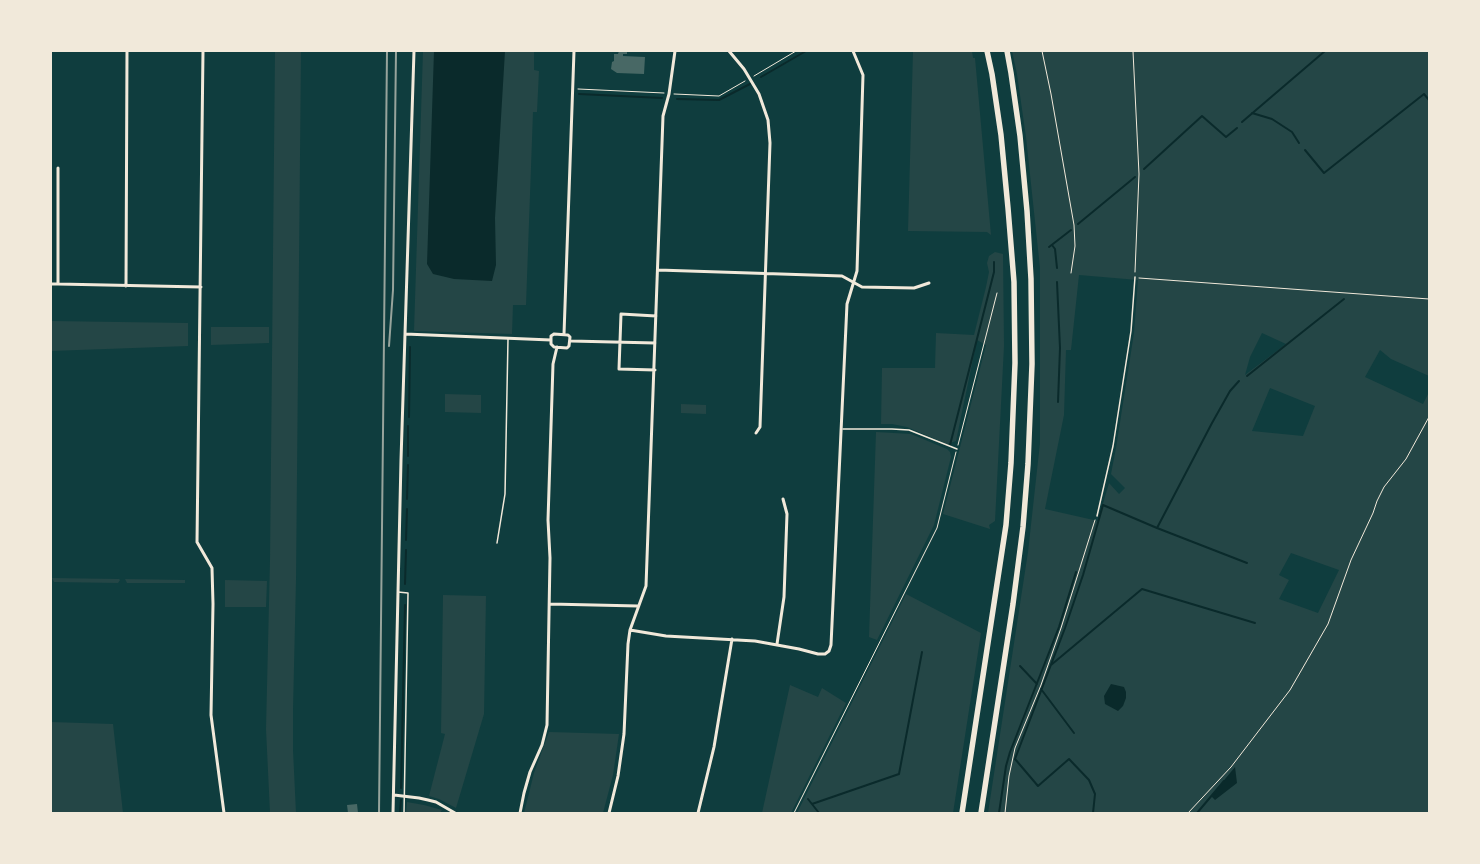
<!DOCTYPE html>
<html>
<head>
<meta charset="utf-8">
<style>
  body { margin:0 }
  #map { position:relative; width:1480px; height:864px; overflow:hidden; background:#0f3d3e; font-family:"Archivo Narrow",sans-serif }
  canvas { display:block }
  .frame { position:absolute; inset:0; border:52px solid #f1e9da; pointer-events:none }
</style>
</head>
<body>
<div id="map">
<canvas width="1480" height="864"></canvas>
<div class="frame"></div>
</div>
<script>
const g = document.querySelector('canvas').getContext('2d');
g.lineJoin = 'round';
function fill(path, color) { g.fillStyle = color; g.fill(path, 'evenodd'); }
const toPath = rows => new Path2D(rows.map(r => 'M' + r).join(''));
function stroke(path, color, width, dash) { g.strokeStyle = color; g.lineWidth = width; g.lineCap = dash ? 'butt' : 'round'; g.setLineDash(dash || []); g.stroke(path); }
const green = toPath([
  [275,51,301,51,296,580,293,710,293,750,296,813,270,813,266,729,270,560],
  [423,51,534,51,534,70,539,71,537,112,533,112,526,305,513,305,512,334,414,331],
  [913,51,972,51,973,58,975,58,991,235,987,232,908,231],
  [1012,51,1429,51,1429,376,1391,359,1380,350,1365,377,1423,404,1429,392,1429,813,988,813,1028,552,1040,443,1040,268,1026,137,1017,74],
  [1079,275,1138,280,1134,333,1116,448,1111,474,1125,488,1119,494,1109,483,1098,521,1045,509,1064,415,1066,350,1071,350],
  [1262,333,1286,344,1245,375,1250,357],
  [1270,388,1315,406,1303,436,1252,431],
  [1291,553,1339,570,1318,613,1279,599,1289,580,1279,575],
  [995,252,1003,254,1004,346,995,521,989,525,990,529,943,514,986,345,977,340,956,441,947,444,907,427,892,424,881,424,882,368,935,368,936,333,974,335,986,287,989,272,987,263,989,256],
  [51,321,188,323,188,346,51,351],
  [211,327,269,327,269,343,211,345],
  [445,394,481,395,481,413,445,412],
  [681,404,706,405,706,414,681,413],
  [876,432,911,434,947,449,950,452,951,457,934,525,877,640,869,637],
  [52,578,119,579,120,580,118,583,54,582],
  [125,579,185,580,185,583,127,583],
  [225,580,267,581,266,607,225,607],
  [906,594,981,633,953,813,797,813],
  [443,595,486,596,484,714,456,808,439,799,429,796,445,734,441,733],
  [790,685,818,697,822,688,846,703,791,813,762,813],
  [51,722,113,724,123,813,51,813],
  [549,732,619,734,613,775,603,813,524,813,534,773],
  [407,802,424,805,442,810,440,813,406,813]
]);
const water = toPath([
  [434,51,505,51,495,218,496,265,492,281,454,279,433,274,427,264],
  [1111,684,1124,687,1126,692,1126,698,1123,706,1118,711,1105,704,1104,696],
  [1235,767,1237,783,1215,800,1211,796]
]);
const stream = toPath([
  [761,77,806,51],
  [579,94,662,98],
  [677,99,719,100,750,84],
  [1252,113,1272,119,1292,132,1299,143],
  [1242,122,1325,51],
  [1305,150,1324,173,1424,94,1429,100],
  [1144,169,1202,116,1226,137,1237,128],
  [1078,224,1135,177],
  [1052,245,1055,249,1057,268],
  [1049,247,1071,230],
  [1057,282,1060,348,1058,402],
  [1247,376,1344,299],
  [409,417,410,347],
  [950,445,994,272,994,262],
  [408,456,408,426],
  [407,499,408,465],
  [1157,528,1212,423,1230,391,1239,381],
  [406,540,407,509],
  [405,584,406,550],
  [1051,665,1142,589,1255,623],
  [1020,666,1037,684],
  [1041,689,1074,733],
  [401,788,405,605],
  [808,799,819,813],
  [812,804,899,774,922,652],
  [400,813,401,800],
  [999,813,1006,766,1010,752,1059,627,1076,572],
  [1093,813,1095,794,1089,780,1069,759,1038,786,1015,759,1065,628,1083,575,1103,505,1157,528,1247,563],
  [1197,813,1224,781]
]);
const building = toPath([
  [619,51,627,52,627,54,623,54,623,56,645,57,644,74,617,73,611,69,612,62,614,61,614,54,618,54],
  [357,804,358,813,348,813,347,805]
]);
const path = toPath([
  [1042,51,1051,94,1074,225,1075,246,1071,273],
  [1133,51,1139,174,1135,272],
  [754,76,796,51],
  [578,89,664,93],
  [674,94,719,96,745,81],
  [1139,278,1429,299],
  [958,445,997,293],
  [794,813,937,528,956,452],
  [1005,813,1009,776,1015,748,1041,685,1061,628,1095,520],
  [1188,813,1231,767,1290,690,1328,624,1351,560,1373,513,1377,501,1384,487,1406,459,1429,417]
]);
const service = toPath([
  [843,429,892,429,909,430,957,449],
  [1097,516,1113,446,1131,331,1135,277],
  [497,543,505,494,508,339],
  [398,592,408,593,404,813]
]);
const minor = toPath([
  [203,51,197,542,212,568,213,604,211,715,224,813],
  [729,51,744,69,759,94,768,120,770,143,760,427,756,433],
  [658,270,842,276,862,287,914,288,929,283],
  [51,284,58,284,58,168],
  [58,284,201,287],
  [126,286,127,51],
  [405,334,551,340],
  [554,334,568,335,570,337,569,346,567,348,554,347,551,344,551,336,554,334],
  [564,334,574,51],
  [571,341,655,343],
  [655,370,619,369,621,314,656,316],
  [550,604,638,606],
  [630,630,666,636,755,641,799,649,818,654,825,654,829,651,831,645,847,304,857,271,863,75,853,51],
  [777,644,784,597,787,514,783,499],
  [394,795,419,798,428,800,436,802,455,813],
  [393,813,401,460,414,51],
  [520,813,524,793,530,772,542,745,547,725,550,558,548,520,553,364,557,347],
  [609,813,618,776,624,734,628,644,630,630,646,586,663,116,669,94,675,51],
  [698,813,714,747,732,639]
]);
const motorway = toPath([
  [962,813,1006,525,1011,463,1015,363,1014,282,1008,208,1001,135,992,74,987,51],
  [981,813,1013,604,1023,527,1028,464,1032,364,1031,279,1027,211,1020,136,1011,73,1007,51]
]);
const rail = toPath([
  [389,346,393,290,396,51],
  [379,813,387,51]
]);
fill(green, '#244646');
fill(water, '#0a2a2b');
stroke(stream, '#0a2a2b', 2);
fill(building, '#486865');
stroke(path, '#f1e9da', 1);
stroke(service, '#f1e9da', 1.5);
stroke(minor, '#f1e9da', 3);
stroke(motorway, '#f1e9da', 5.5);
stroke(rail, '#97a49c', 2);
</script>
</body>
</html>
